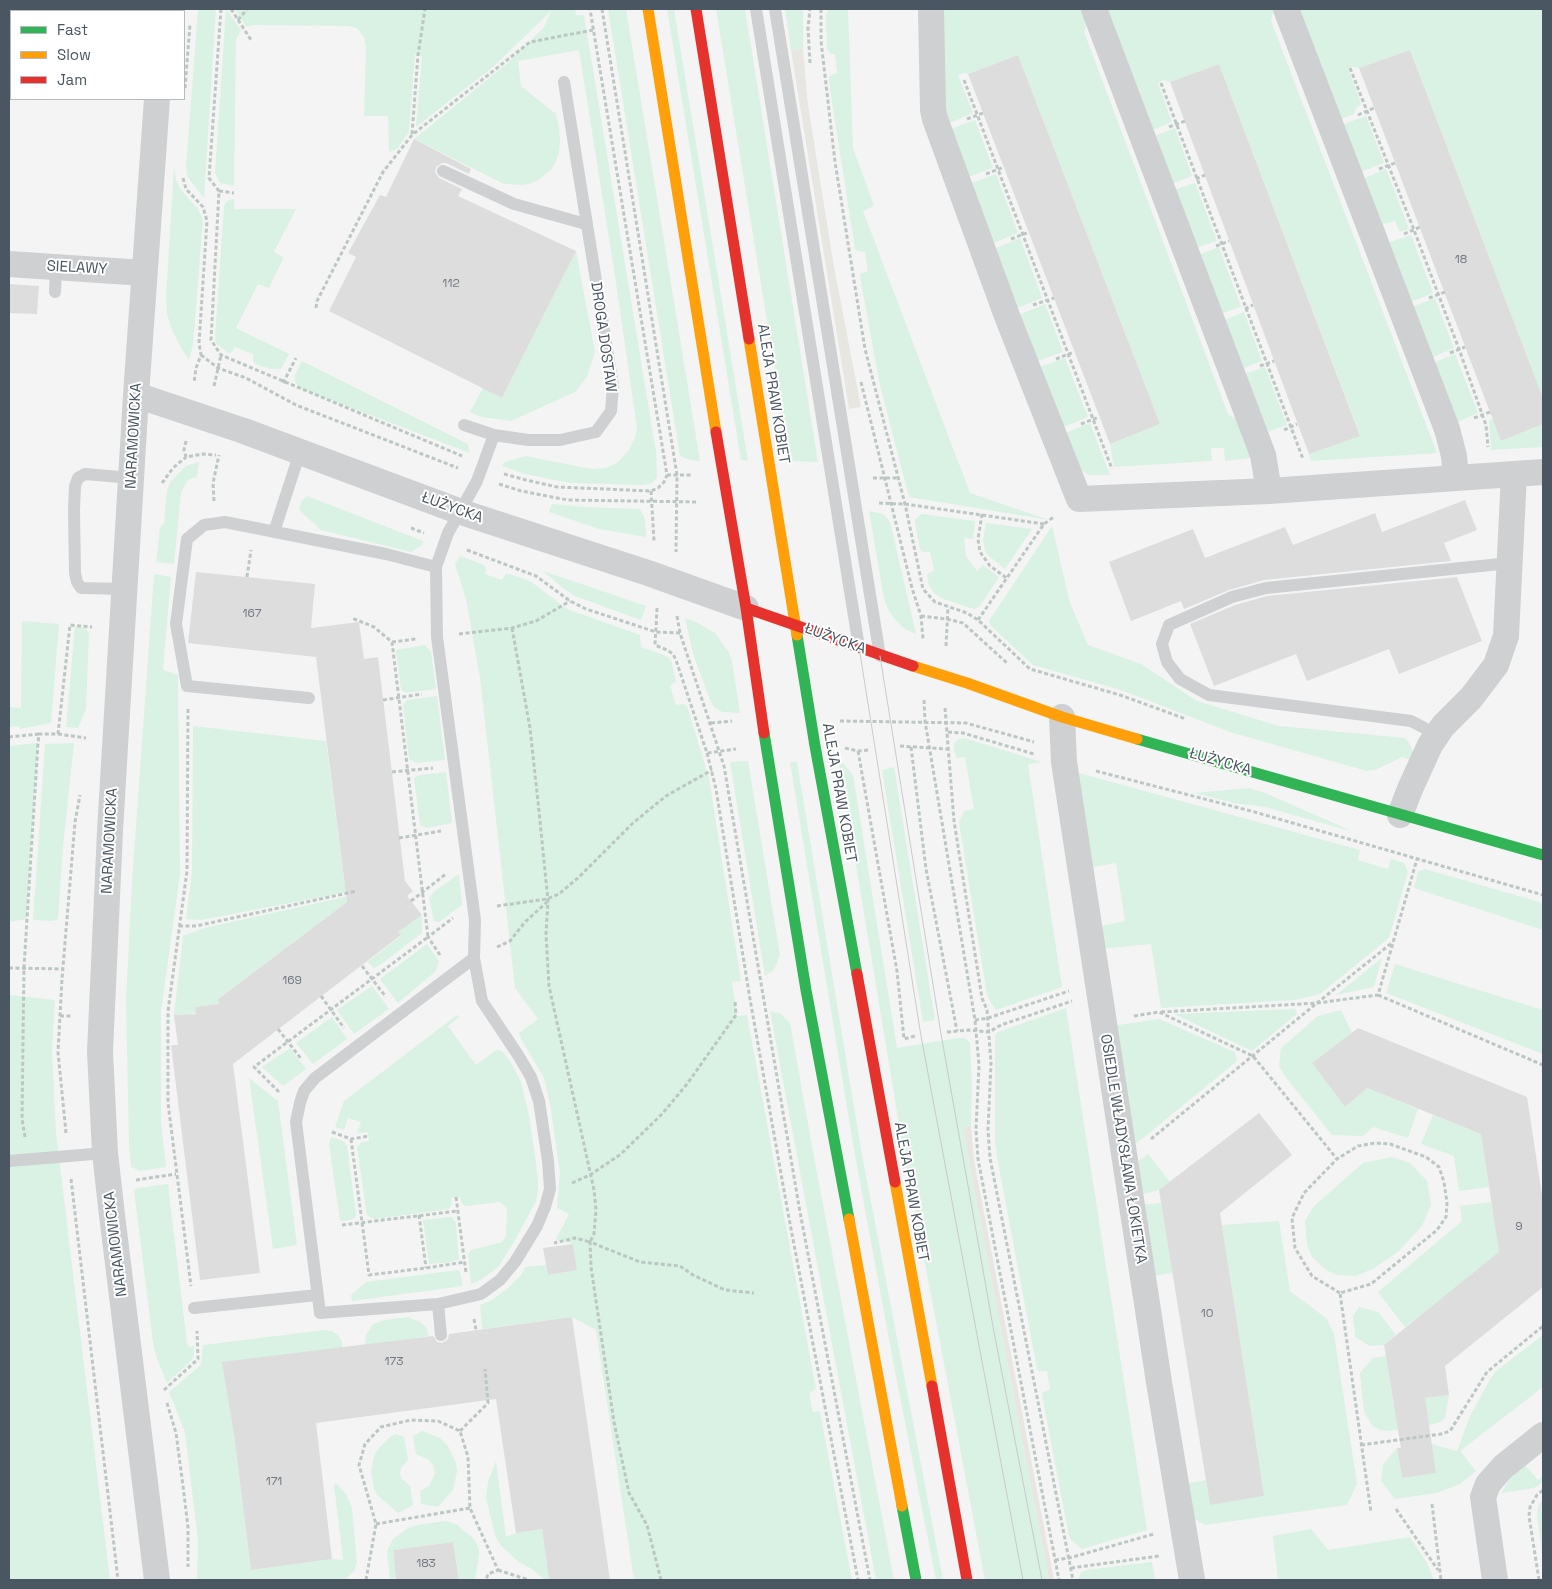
<!DOCTYPE html>
<html>
<head>
<meta charset="utf-8">
<style>
  body { margin:0 }
  #map { position:relative; width:1552px; height:1589px; overflow:hidden; background:#f4f4f4; font-family:"Space Grotesk",sans-serif }
  canvas { display:block }
  .frame { position:absolute; inset:0; border:10px solid #4a5661; pointer-events:none }
  .legend { position:absolute; left:10px; top:10px; width:175px; height:90px; box-sizing:border-box; background:#fff; border:1px solid #b7bbc0; margin:0; padding:6px 9px; list-style:none; font-size:15px; color:#4a5661 }
  .legend li { display:flex; align-items:center; gap:10px; height:25px }
  .legend b { width:25px; border:1px solid #b7bbc0 }
</style>
</head>
<body>
<div id="map">
<canvas width="1552" height="1589"></canvas>
<div class="frame"></div>
<ul class="legend">
<li><b style="height:6px;background:#30b455"></b>Fast</li>
<li><b style="height:6px;background:#ff9f0a"></b>Slow</li>
<li><b style="height:6px;background:#e5322d"></b>Jam</li>
</ul>
</div>
<script>
const g = document.querySelector('canvas').getContext('2d');
g.lineJoin = 'round';
function fill(path, color) { g.fillStyle = color; g.fill(path, 'evenodd'); }
const toPath = rows => new Path2D(rows.map(r => 'M' + r).join(''));
function stroke(path, color, width, dash) { g.strokeStyle = color; g.lineWidth = width; g.lineCap = dash ? 'butt' : 'round'; g.setLineDash(dash || []); g.stroke(path); }
function write(font, color, halo, rows, align = 'center') {
  g.font = font + ' "Space Grotesk",sans-serif'; g.lineWidth = 4; g.setLineDash([]); g.textBaseline = 'middle'; g.strokeStyle = halo; g.fillStyle = color; for (const [text, x, y, turn = 0] of rows) {
    g.save(); g.translate(x, y); g.rotate((+turn || 0) * Math.PI / 180); g.textAlign = isNaN(turn) ? turn : align; if (halo) g.strokeText(text, 0, 0); g.fillText(text, 0, 0); g.restore();
  }
}
const green = toPath([
  [198,9,216,9,204,198,187,176,186,167],
  [226,9,241,30,236,40,234,186,220,183,215,173],
  [235,9,575,9,576,15,584,15,656,452,657,477,652,483,644,485,570,483,525,474,502,466,505,462,525,456,592,469,606,468,617,463,629,450,635,438,637,428,615,276,579,50,518,61,521,86,556,114,559,127,560,141,559,152,556,161,551,170,537,181,525,185,504,184,414,139,509,62,544,27,551,11,493,67,416,127,422,56,415,54,409,132,397,149,389,152,388,116,364,116,366,48,364,37,357,28,348,26,254,25,246,27],
  [608,9,626,9,700,461,690,460,680,456],
  [667,9,674,9,748,461,741,460],
  [716,9,745,9,818,462,790,461],
  [785,9,803,9,803,49,791,50],
  [829,9,848,9,853,148,874,206,863,211,970,493,1049,520,909,497,880,386,860,277,860,274,868,271,865,252,857,251,855,249,832,102,829,80,829,76,837,73,835,54,831,54,827,49,826,15],
  [939,9,1086,9,1089,18,1084,32,1228,414,1243,424,1257,457,1225,461,1224,448,1211,448,1212,461,1114,467,1110,444,1160,424,1018,55,968,74,964,73,958,75,973,113,950,123,945,123],
  [1102,9,1274,9,1271,21,1437,453,1311,461,1309,454,1360,435,1219,64,1170,82,1164,80,1158,83,1172,122,1153,130],
  [1294,9,1543,9,1543,398,1410,50,1359,68,1353,67,1348,68,1361,104,1356,108,1354,114,1339,120],
  [1366,116,1384,163,1358,173,1341,125],
  [975,120,993,168,968,177,950,129],
  [1175,128,1192,176,1172,184,1152,137],
  [174,167,176,180,181,190,198,209,203,220,193,345,189,360,180,346,172,330,167,314,166,297],
  [1386,169,1409,229,1400,232,1395,221,1383,224,1388,237,1385,238,1362,179],
  [996,174,1018,233,993,243,969,184],
  [1195,183,1217,241,1196,248,1173,190],
  [234,199,234,209,296,209,274,252,283,257,283,259,269,288,258,284,236,328,289,354,281,369,271,369,255,364,253,361,253,354,235,347,231,353,228,353,216,343,215,337,224,207,225,203,229,200],
  [1411,235,1433,293,1411,302,1387,243],
  [1020,238,1042,298,1020,307,1015,307,994,249],
  [1219,247,1241,307,1222,313,1198,257,1201,254],
  [576,251,595,352,587,377,575,392,511,421,481,417,470,412,483,388,502,398],
  [1435,298,1454,348,1431,358,1412,307],
  [1045,304,1063,352,1037,361,1019,315],
  [1244,312,1262,361,1244,368,1225,320],
  [1455,354,1478,413,1458,422,1433,363],
  [1065,358,1088,417,1064,427,1040,367],
  [302,361,468,444,470,453,302,389,298,386,295,381,295,375],
  [1265,367,1287,425,1267,432,1244,374],
  [1493,419,1501,441,1543,424,1543,447,1491,450,1489,420],
  [1090,423,1110,475,1089,475,1079,470,1065,433],
  [199,462,197,477,188,480,181,492,174,564,156,562,160,528,164,523,167,490,171,481,186,466],
  [307,496,423,541,422,545,411,552,321,530,299,510,301,502],
  [552,504,585,507,640,509,645,519,646,537,599,529,549,512],
  [869,511,883,514,888,519,891,526,916,634,905,629,896,621,889,611,884,599],
  [922,514,975,521,973,539,964,538,966,556,977,571,983,565,999,577,980,606,975,609,970,608,941,598,934,593,929,586,927,574,934,570,930,552,922,552,920,549,915,523,915,519],
  [986,523,1032,529,1005,569,989,556,985,551,983,540],
  [1052,526,1070,603,1088,645,1141,664,1197,701,1279,726,1405,738,1411,746,1413,753,1411,760,1402,757,1375,770,1367,771,1230,732,1121,690,1033,665,990,625,989,621],
  [460,556,484,565,486,568,485,574,502,580,506,574,510,574,530,581,567,609,640,635,641,647,664,655,669,658,672,663,676,681,670,686,676,705,684,704,687,706,709,778,741,981,732,982,737,1016,747,1015,816,1389,809,1393,813,1412,818,1411,820,1412,852,1580,634,1580,596,1330,572,1317,482,1329,480,1305,492,1300,507,1289,521,1275,525,1267,546,1265,548,1275,577,1270,573,1244,556,1239,569,1214,557,1208,560,1173,550,1104,544,1078,521,1039,519,1033,538,1019,515,988,480,678,466,599,455,564],
  [543,571,646,606,641,620,575,596,564,589],
  [154,574,171,577,163,670,178,675,180,874,161,1012,161,1121,166,1167,140,1171,131,1167,129,1144,126,1000,132,882],
  [685,618,696,622,715,633,728,651,732,661,740,713,722,712,714,707,710,700,693,654],
  [22,621,59,624,51,723,20,729,19,726,9,727,9,707,21,708],
  [75,627,85,628,89,633,86,709,78,728,66,727],
  [425,645,431,652,436,689,405,693,401,689,396,650],
  [437,696,445,760,417,763,409,759,403,705,407,700],
  [193,726,326,741,345,887,358,890,201,920,186,919,192,872],
  [964,738,1042,762,1028,764,1062,987,996,1010,991,1003,987,995,959,822,964,811,974,809,965,757,956,758,954,747,955,742,959,739],
  [38,743,26,919,9,922,9,746],
  [74,743,63,847,58,919,53,921,33,920,45,744],
  [748,761,780,955,774,970,765,976,730,762],
  [790,762,797,762,861,1149,943,1580,936,1580,893,1361,854,1150],
  [842,762,853,775,897,1048,958,1038,965,1038,970,1043,972,1085,971,1126,963,1127,972,1178,1049,1580,985,1580,902,1142,839,763],
  [894,767,935,1020,923,1022,882,770],
  [446,772,452,823,427,828,420,825,414,778,420,775],
  [1075,772,1360,850,1358,860,1388,869,1391,859,1404,863,1408,872,1389,938,1320,994,1295,1000,1161,1008,1151,944,1101,949,1097,927,1125,921,1116,863,1088,868],
  [1249,788,1265,793,1354,832,1265,807,1233,803,1194,793],
  [1425,869,1543,903,1543,930,1414,888,1418,872],
  [459,874,462,905,439,922,434,921,429,898,435,891],
  [359,893,220,997,219,1004,195,1007,196,1013,174,1015,183,936,204,928,336,899],
  [422,915,422,933,380,965,374,968,367,962,401,936,398,932],
  [427,944,439,961,436,971,398,1003,380,979],
  [1382,958,1374,987,1336,995],
  [1395,964,1543,1010,1543,1054,1386,993],
  [372,986,389,1009,354,1034,337,1010],
  [9,995,55,1000,52,1051,56,1133,110,1580,9,1580],
  [1066,1008,1147,1530,1082,1549,1072,1541,1069,1536,1042,1395,1043,1392,1050,1390,1047,1371,1039,1371,1037,1369,997,1157,995,1140,995,1035,998,1032],
  [1295,1009,1297,1014,1252,1051,1174,1014],
  [1341,1010,1352,1033,1312,1063,1345,1107,1367,1088,1418,1109,1408,1138,1373,1127,1363,1136,1332,1135,1284,1075,1279,1066,1281,1048,1318,1016],
  [770,1011,781,1014,790,1023,814,1157,894,1580,876,1580],
  [457,1015,459,1017,448,1026,476,1065,496,1050,502,1051,512,1064,521,1082,529,1115,538,1178,538,1191,536,1201,514,1242,499,1266,482,1279,471,1284,468,1255,471,1250,502,1242,506,1236,507,1208,500,1202,465,1206,462,1204,460,1197,451,1198,452,1204,449,1209,374,1219,370,1217,367,1215,366,1210,357,1147,362,1142,369,1141,368,1132,357,1133,361,1122,348,1118,344,1130,335,1127,344,1101],
  [332,1017,347,1039,313,1064,296,1043],
  [1159,1019,1235,1052,1237,1061,1137,1143,1131,1141,1112,1026],
  [290,1048,306,1069,283,1086,262,1067],
  [249,1078,278,1101,297,1245,273,1249],
  [1433,1115,1481,1134,1489,1187,1459,1191,1454,1156,1421,1144],
  [331,1137,343,1141,347,1146,356,1214,356,1216,351,1220,340,1221,329,1144],
  [1148,1154,1170,1182,1159,1190,1139,1195,1135,1171,1139,1161],
  [1392,1157,1410,1163,1427,1181,1431,1205,1422,1226,1399,1251,1373,1269,1355,1276,1337,1275,1326,1270,1312,1257,1307,1245,1305,1221,1314,1206,1363,1163],
  [168,1184,187,1344,189,1347,194,1346,194,1355,192,1360,167,1383,156,1356,153,1343,134,1190,137,1188],
  [1491,1202,1501,1254,1405,1327,1378,1292,1462,1221,1460,1206],
  [1161,1203,1173,1273,1152,1276,1140,1205],
  [449,1217,452,1217,456,1223,459,1259,452,1262,429,1264,423,1220],
  [1279,1221,1290,1291,1326,1318,1334,1334,1357,1484,1347,1505,1205,1525,1193,1518,1184,1484,1206,1480,1210,1505,1263,1496,1222,1225],
  [458,1270,460,1272,463,1286,352,1301,351,1295,366,1282],
  [1359,1307,1378,1312,1396,1335,1384,1345,1370,1346,1355,1337,1353,1316],
  [408,1317,420,1322,426,1327,429,1336,365,1345,366,1335,373,1324,385,1320],
  [325,1330,332,1331,338,1335,341,1340,343,1348,234,1434,251,1570,332,1559,343,1560,334,1485,336,1483,346,1494,352,1508,357,1561,355,1570,345,1580,197,1580,198,1541,185,1432,169,1392,201,1365,203,1345],
  [1543,1335,1543,1387,1460,1451,1476,1471,1460,1484,1447,1489,1436,1493,1395,1499,1381,1481,1383,1464,1397,1448,1402,1478,1436,1473,1431,1444,1457,1451,1470,1416,1490,1379,1496,1371],
  [1386,1356,1393,1402,1449,1395,1445,1418,1440,1422,1429,1425,1388,1431,1380,1430,1372,1425,1364,1412,1360,1373,1373,1358],
  [422,1431,440,1438,448,1446,456,1463,457,1472,453,1490,438,1507,421,1504,420,1491,429,1486,435,1474,433,1465,429,1460,416,1454,413,1436],
  [395,1434,404,1437,408,1460,401,1468,400,1473,401,1478,410,1486,413,1505,398,1513,378,1496,374,1489,371,1471,374,1456,379,1448,390,1437],
  [496,1461,506,1537,516,1533,542,1529,549,1580,545,1580,532,1569,519,1562,501,1546,495,1535,486,1498,488,1482],
  [1525,1465,1538,1480,1543,1476,1543,1482,1534,1488,1501,1493,1511,1478],
  [1543,1500,1543,1560,1537,1514,1539,1504],
  [446,1521,456,1524,475,1540,479,1549,479,1555,475,1580,460,1580,459,1578,453,1542,393,1550,396,1578,390,1579,387,1551,393,1539,408,1528,418,1525],
  [1311,1529,1328,1550,1410,1537,1427,1563,1434,1580,1278,1580,1273,1536],
  [1152,1562,1155,1580,1078,1580,1081,1572,1087,1570]
]);
const sand = toPath([
  [803,49,808,105,834,267,861,407,849,409,791,50],
  [971,1126,974,1160,1054,1580,1049,1580,972,1178,963,1127]
]);
const building = toPath([
  [1410,50,1543,398,1543,424,1501,441,1359,68],
  [1018,55,1160,424,1110,444,968,74],
  [1219,64,1360,436,1309,454,1170,82],
  [414,139,471,169,469,174,446,163,442,163,436,167,435,172,439,178,462,189,458,196,576,251,502,398,329,311,356,257,348,253,380,195,386,197],
  [9,284,39,286,37,314,9,313],
  [1465,500,1477,530,1444,543,1451,561,1264,580,1229,590,1184,609,1181,601,1131,621,1109,562,1193,529,1205,558,1285,527,1293,545,1375,513,1382,532],
  [196,572,315,584,311,628,359,622,364,659,378,657,405,881,413,891,407,896,422,915,398,932,401,935,233,1064,260,1273,200,1280,171,1045,178,1045,174,1015,196,1014,195,1007,219,1004,218,999,347,902,316,657,188,643],
  [1457,577,1482,641,1399,674,1389,649,1307,681,1296,654,1214,686,1190,624,1235,605,1267,596],
  [1358,1028,1527,1097,1543,1202,1543,1287,1445,1366,1449,1395,1425,1398,1436,1473,1402,1478,1397,1448,1401,1448,1384,1345,1499,1252,1481,1134,1367,1088,1345,1107,1312,1063],
  [1259,1113,1292,1155,1220,1213,1264,1496,1210,1505,1159,1190],
  [573,1244,577,1270,548,1275,543,1248],
  [572,1317,610,1580,549,1580,542,1529,516,1533,496,1399,316,1423,332,1559,251,1570,234,1434,222,1362,433,1336,437,1342,442,1343,448,1339,449,1334],
  [453,1542,459,1580,396,1580,393,1550]
]);
const path = toPath([
  [221,9,209,178,219,191,211,340,221,355,462,456],
  [231,9,251,40],
  [602,9,677,475,676,552],
  [821,9,821,41,835,162,865,349,905,504,923,589,935,602,967,613,978,620,1030,669,1120,695,1186,719],
  [238,20,247,9],
  [810,63,808,28,810,9],
  [1350,68,1414,230,1459,349,1486,425,1488,447],
  [964,80,1112,469],
  [1161,83,1303,459],
  [185,88,190,24],
  [1358,115,1374,108],
  [967,119,983,113],
  [1169,127,1185,121],
  [412,134,418,55,425,9],
  [1379,169,1395,163],
  [986,174,1004,167],
  [183,178,186,189,203,207,207,221,199,343,201,355,196,368,194,383],
  [1196,179,1205,175],
  [219,191,234,193],
  [1404,234,1420,227],
  [1011,239,1029,232],
  [1216,246,1229,241],
  [1429,298,1445,292],
  [1033,305,1054,298],
  [316,308,317,301,383,172,412,135,530,42,593,30],
  [1245,309,1253,305],
  [1450,353,1465,347],
  [201,355,218,368,246,378,296,405,458,468],
  [1056,359,1074,352],
  [1260,366,1274,361],
  [861,382,912,588,921,616,923,639],
  [283,383,296,358],
  [214,386,221,355],
  [1474,418,1490,412],
  [1081,424,1099,417],
  [1284,430,1297,424],
  [186,441,184,450,186,457,203,454,216,455],
  [504,474,526,480,557,487,651,491,658,488,664,482,667,475,590,9],
  [667,475,693,475],
  [873,478,898,478],
  [162,483,173,468,186,457],
  [499,484,521,491,568,500,698,502],
  [651,491,654,541],
  [214,501,213,483,219,455],
  [879,503,905,504,1044,524],
  [982,514,978,539,980,552,990,566,1008,579],
  [411,528,424,533],
  [467,550,536,576,570,601,586,609,656,632,680,633],
  [247,577,251,550],
  [657,608,655,645,667,650,673,654,676,660,707,753,736,749],
  [677,616,680,633,724,766,800,1212,870,1580],
  [921,616,947,619,963,623,1008,664],
  [978,620,1044,524,1055,516],
  [512,628,530,728,539,811,548,901,546,934,549,986,594,1190,596,1210,594,1234,590,1242,575,1238,554,1243],
  [459,634,512,628,536,621,570,601],
  [392,642,416,639],
  [946,646,948,607],
  [383,700,422,694],
  [924,700,925,721,975,1020,979,1065,976,1129,978,1159,1059,1580],
  [945,708,954,821,982,998,987,1010,991,1063,988,1130,990,1158,1073,1580],
  [188,709,187,871,168,1011,168,1103,191,1286],
  [840,721,966,723,1034,742],
  [711,723,732,721],
  [948,732,963,733,1034,754],
  [58,734,86,738],
  [9,737,39,734],
  [900,746,947,749],
  [911,747,926,869,957,1031],
  [845,748,858,751,869,750],
  [858,751,897,971,904,1039,915,1036],
  [707,753,716,789,750,999,788,1213,858,1580],
  [1096,771,1251,811,1543,895],
  [392,772,433,768],
  [399,838,441,831],
  [411,901,446,874],
  [497,906,547,899,559,894,579,877,633,823,666,796,712,770],
  [179,926,196,926,357,891],
  [497,947,510,941,525,922,547,902],
  [440,955,428,937,453,918],
  [362,966,386,997],
  [9,968,63,969],
  [1378,995,1543,1065],
  [321,996,344,1028],
  [1161,1012,1317,1003,1393,942],
  [60,1016,72,1016],
  [1134,1016,1159,1012,1253,1056,1337,1159],
  [975,1020,988,1018,1069,991],
  [278,1029,302,1060],
  [947,1032,969,1030,989,1032,1001,1025,1072,1001],
  [279,1092,254,1067,428,937,392,642,374,627,352,618],
  [332,1132,351,1139,369,1136],
  [66,1133,58,1052,62,979,75,822,80,795],
  [25,1137,22,1119,24,967,38,743,39,734,58,734,70,625,92,627],
  [351,1139,369,1275,426,1268,465,1262],
  [1151,1139,1317,1003,1378,995,1417,859],
  [71,1179,118,1580],
  [136,1180,176,1174],
  [572,1183,590,1175,621,1154,662,1114,687,1084,736,1015,735,1001],
  [456,1197,466,1273],
  [419,1215,426,1268],
  [342,1225,458,1211],
  [1340,1293,1312,1276,1295,1248,1292,1218,1304,1193,1337,1159,1358,1146,1375,1143,1390,1144,1426,1157,1439,1167,1444,1182,1447,1203,1446,1217,1437,1230,1371,1284,1340,1293,1371,1512],
  [474,1319,476,1330],
  [164,1390,198,1359,197,1331],
  [167,1403,176,1433,183,1486,188,1527,188,1567],
  [460,1431,488,1403,485,1369],
  [1361,1445,1441,1434,1450,1431,1487,1372,1543,1326],
  [1432,1504,1441,1580],
  [1396,1509,1438,1570],
  [376,1524,470,1508],
  [1055,1560,1069,1558,1154,1534],
  [1071,1568,1159,1556],
  [498,1570,529,1580],
  [366,1580,376,1524,359,1465,365,1444,381,1427,411,1420,438,1421,460,1431,468,1457,470,1508,498,1570,488,1574,486,1580],
  [661,1580,647,1525,629,1493,614,1422,591,1267,590,1242,640,1262,680,1266,693,1275,725,1290,754,1293],
  [1539,1580,1529,1516,1530,1507,1537,1495,1543,1490]
]);
const lane = toPath([
  [756,9,859,647],
  [775,9,880,656],
  [443,171,514,204,586,224],
  [55,292,56,267],
  [464,425,494,435,528,440,560,440,596,432,611,411,613,386,564,82],
  [274,532,300,452],
  [125,589,81,588,77,582,75,573,74,510,75,486,78,478,85,474,132,478],
  [309,698,187,686,176,624,187,539,204,525,225,522,386,554,436,567],
  [1438,735,1411,721,1209,695,1180,679,1167,662,1162,644,1169,625,1232,597,1266,588,1510,563],
  [474,958,482,1001,518,1055,531,1077,539,1101,548,1161,550,1189,545,1207,537,1226,515,1262,500,1280,481,1294,438,1304,320,1313,296,1122,300,1103,304,1091,315,1078,474,958,475,920,437,637,436,567,448,533,477,481,494,435],
  [9,1161,105,1153],
  [438,1304,441,1335],
  [194,1308,317,1295]
]);
const street = toPath([
  [931,9,933,110,935,119,1007,316,1079,499,1269,491,1514,474],
  [1094,9,1263,455,1269,491],
  [1286,9,1447,429,1454,456,1456,478],
  [163,11,163,9],
  [157,99,136,395,110,831,100,1052,105,1153,112,1215,157,1580],
  [9,264,144,273],
  [136,395,244,431,461,512,648,573,746,608],
  [1062,717,1064,762,1159,1382,1192,1580],
  [1400,815,1410,789,1430,745,1443,726,1471,698,1496,665,1506,636,1514,474,1543,472],
  [1495,1580,1483,1497,1488,1484,1503,1467,1543,1435]
]);
const fast = toPath([
  [797,635,815,746,857,974],
  [764,733,806,990,849,1219],
  [1137,739,1543,855],
  [902,1506,916,1580]
]);
const slow = toPath([
  [648,9,716,432],
  [749,339,797,635],
  [913,666,967,683,1062,717,1137,739],
  [895,1182,932,1386],
  [849,1219,902,1506]
]);
const jam = toPath([
  [696,9,749,339],
  [716,432,746,608,764,733],
  [746,608,913,666],
  [857,974,895,1182],
  [932,1386,967,1580]
]);
const tram = toPath([
  [859,647,921,1036,1023,1580],
  [880,656,941,1034,994,1332,1042,1580]
]);
const numberNames = [
  ["18",1461,260],
  ["112",451,284],
  ["167",252,614],
  ["169",292,981],
  ["9",1519,1227],
  ["10",1207,1314],
  ["173",394,1362],
  ["171",274,1482],
  ["183",426,1564]
];
const streetNames = [
  ["SIELAWY",77,268,3],
  ["DROGA DOSTAW",603,337,82],
  ["ALEJA PRAW KOBIET",773,394,81],
  ["NARAMOWICKA",134,436,-87],
  ["ŁUŻYCKA",452,508,20],
  ["ŁUŻYCKA",835,639,20],
  ["ŁUŻYCKA",1220,762,16],
  ["ALEJA PRAW KOBIET",839,793,80],
  ["NARAMOWICKA",110,841,-87],
  ["OSIEDLE WŁADYSŁAWA ŁOKIETKA",1123,1149,81],
  ["ALEJA PRAW KOBIET",911,1192,80],
  ["NARAMOWICKA",116,1244,-97]
];
fill(green, '#d9f2e3');
fill(sand, '#e7e6e1');
fill(building, '#ddddde');
stroke(path, '#bcc7c4', 3, [4, 2.5]);
stroke(lane, '#ced0d2', 12);
stroke(street, '#ced0d2', 26);
stroke(fast, '#30b455', 11);
stroke(slow, '#ff9f0a', 11);
stroke(jam, '#e5322d', 11);
stroke(tram, '#c9cacc', 1);
write('12px', '#707881', null, numberNames);
write('15px', '#4a5661', '#fff', streetNames);
</script>
</body>
</html>
